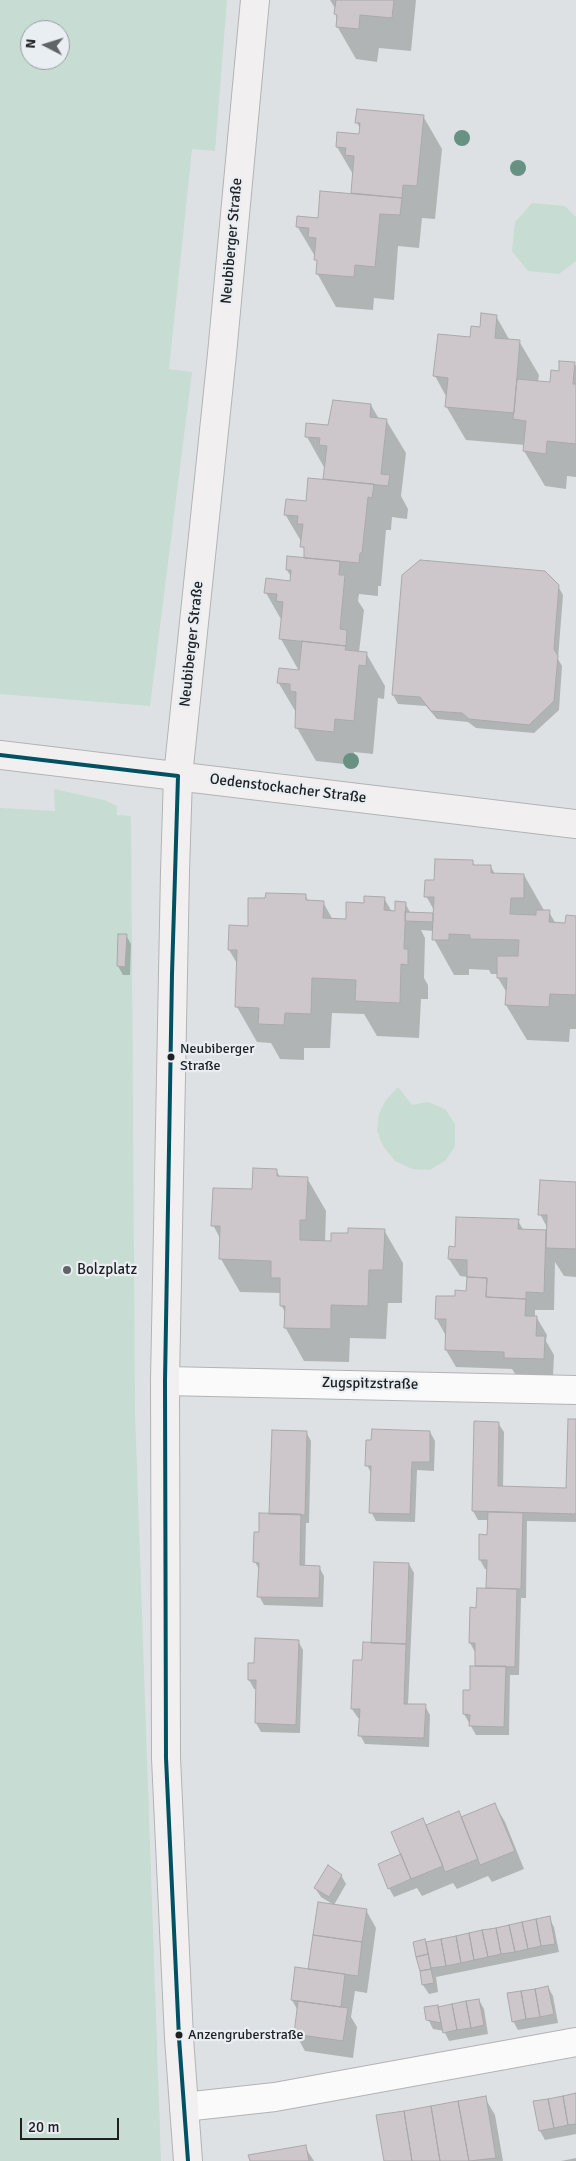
<!DOCTYPE html>
<html>
<head>
<meta charset="utf-8">
<style>
  body { margin:0 }
  #map { position:relative; width:576px; height:2161px; overflow:hidden; background:#dee1e3; font-family:Signika,sans-serif }
  canvas { display:block }
  .north { position:absolute; left:20px; top:20px; width:50px; height:50px; box-sizing:border-box; background:#e9eef3; border:1px solid #989c9f; border-radius:50%; rotate:275deg; font-size:14px; font-weight:700; line-height:20px; text-align:center; color:#1e2022 }
  .north::after { content:''; display:block; margin:auto; width:18px; height:22px; background:#616466; clip-path:polygon(50% 0,100% 100%,50% 72%,0 100%) }
  .scale { position:absolute; left:20px; top:2118px; width:99px; height:22px; box-sizing:border-box; border:2px solid #1e2022; border-top:0; padding-left:6px; font-size:15px; line-height:18px; white-space:nowrap; color:#1e2022; -webkit-text-stroke:4px #e9eef3; paint-order:stroke }
</style>
</head>
<body>
<div id="map">
<canvas width="576" height="2161"></canvas>
<div class="north">N</div>
<div class="scale">20 m</div>
</div>
<script>
const g = document.querySelector('canvas').getContext('2d');
g.lineJoin = 'round';
function fill(path, color) { g.fillStyle = color; g.fill(path, 'evenodd'); }
const toPath = rows => new Path2D(rows.map(r => 'M' + r).join(''));
function stroke(path, color, width, dash) { g.strokeStyle = color; g.lineWidth = width; g.lineCap = dash ? 'butt' : 'round'; g.setLineDash(dash || []); g.stroke(path); }
function write(font, color, halo, rows, align = 'center') {
  g.font = font + ' Signika,sans-serif'; g.lineWidth = 4.5; g.setLineDash([]); g.textBaseline = 'middle'; g.strokeStyle = halo; g.fillStyle = color; for (const [text, x, y, turn = 0] of rows) {
    g.save(); g.translate(x, y); g.rotate((+turn || 0) * Math.PI / 180); g.textAlign = isNaN(turn) ? turn : align; if (halo) g.strokeText(text, 0, 0); g.fillText(text, 0, 0); g.restore();
  }
}
const green = toPath([
  [0,0,227,0,215,151,192,149,169,369,192,372,150,706,0,694],
  [30,30,60,30,60,60,30,60],
  [532,203,565,206,576,217,576,261,559,274,528,271,512,251,515,222],
  [54,789,104,800,117,806,117,815,131,816,135,1412,161,2161,0,2161,0,808,55,811],
  [398,1087,412,1105,428,1102,445,1109,455,1124,455,1146,446,1160,430,1170,412,1169,395,1161,383,1146,377,1131,379,1113,386,1100]
]);
const shadow = toPath([
  [330,0,416,0,411,51,379,48,377,62,356,59,337,26,336,10],
  [423,116,442,149,435,219,422,218,419,248,398,246,394,300,374,298,373,310,336,307,317,273,318,264,316,258,297,226,319,219,352,195,354,176,337,147,338,134,361,136,361,130,357,123],
  [496,316,510,341,519,341,539,375,538,382,552,383,560,372,575,364,576,366,576,477,567,476,566,489,545,486,524,451,525,445,466,440,446,406,447,398,435,376,481,328],
  [371,405,379,419,386,420,406,453,401,496,408,509,407,519,392,517,391,530,386,530,381,586,378,586,378,596,359,594,358,601,364,610,359,652,366,653,385,686,384,699,378,698,373,754,354,752,353,765,316,761,297,728,297,714,278,682,299,671,281,639,282,621,266,593,291,582,291,577,287,570,305,559,305,553,302,543,285,514,307,503,324,481,325,469,307,437],
  [558,586,563,595,558,659,562,666,559,710,534,733,476,728,468,722,437,719,426,706,398,704,393,695],
  [472,861,475,866,491,867,495,874,524,875,545,912,549,912,556,924,566,924,576,917,576,1029,570,1029,569,1042,527,1040,506,1005,507,993,498,978,498,974,491,974,489,970,469,969,469,975,454,975,434,939,434,931,421,930,425,938,424,978,428,985,428,999,421,999,419,1038,377,1036,364,1014,332,1013,330,1048,304,1048,304,1060,280,1059,271,1043,257,1042,237,1007,238,965,229,950,249,927,305,895,309,902,323,902,333,920,347,920,365,904,384,898,392,912,396,912,405,903,411,914,432,915,434,918,435,912,426,896,435,882],
  [126,935,131,944,130,975,123,975,118,966],
  [276,1170,280,1177,307,1178,326,1211,325,1242,332,1242,384,1230,403,1263,402,1303,388,1303,386,1339,350,1338,349,1362,304,1361,285,1327,286,1314,281,1305,281,1293,240,1292,221,1259,221,1240,213,1225],
  [576,1183,576,1277,564,1276,555,1262,554,1310,535,1310,535,1318,537,1318,547,1335,546,1341,554,1355,553,1376,516,1375,512,1369,456,1367,446,1350,446,1336,436,1318,457,1298,468,1292,468,1277,460,1276,449,1259,456,1248,518,1221,524,1231,546,1231,548,1235,548,1229,540,1214],
  [576,1420,576,1522,527,1521,526,1598,521,1598,519,1675,510,1675,509,1735,476,1735,464,1714,476,1667,475,1652,470,1643,478,1609,488,1590,488,1569,485,1569,480,1560,488,1536,489,1520,478,1520,473,1511,498,1423,504,1432,503,1488,567,1489],
  [306,1432,311,1441,309,1523,306,1523,305,1567,319,1567,324,1576,323,1607,264,1605,259,1596,260,1571,255,1562,260,1533,270,1515],
  [430,1432,435,1441,434,1471,417,1470,415,1522,376,1521,371,1512,372,1475,367,1465],
  [409,1564,414,1573,408,1705,425,1706,430,1715,429,1747,365,1744,360,1735,360,1718,358,1718,352,1709,363,1661],
  [298,1641,303,1650,300,1733,261,1732,256,1723,257,1689,254,1689,249,1680,256,1665],
  [495,1805,505,1822,524,1869,492,1882,488,1876,457,1889,453,1883,422,1896,417,1888,394,1897,389,1888,400,1856,426,1826,458,1813,461,1819],
  [341,1875,346,1884,334,1905,321,1897,315,1888],
  [366,1910,376,1928,367,1993,355,1991,351,2017,357,2027,353,2058,305,2051,295,2033,298,2011,292,2000,309,1970],
  [549,1918,554,1927,559,1952,436,1977,438,1992,429,1994,423,1985,425,1941,426,1944],
  [548,1987,553,1996,558,2023,518,2030,513,2021],
  [479,2000,484,2009,488,2034,449,2041,444,2031,433,2029,428,2019,437,2006,438,2008],
  [576,2094,576,2134,545,2140,540,2131],
  [485,2098,495,2115,503,2161,385,2161],
  [305,2147,314,2161,251,2161],
  [576,2158,576,2161,561,2161]
]);
const building = toPath([
  [336,0,394,0,392,18,360,15,359,29,336,27,337,15,334,14,336,0],
  [357,109,424,115,417,186,403,185,402,198,351,193,354,156,345,155,346,148,336,147,337,132,359,134,360,123,355,123,357,109],
  [320,191,402,198,400,215,380,214,375,267,355,265,354,277,316,274,317,260,314,260,316,238,308,237,309,228,296,227,297,216,318,218,320,191],
  [481,313,497,315,495,338,520,340,514,413,445,407,448,378,433,376,438,334,470,337,471,326,480,327,481,313],
  [559,361,575,362,573,384,576,384,576,444,547,441,546,454,523,451,526,421,513,419,517,379,550,382,551,370,559,371,559,361],
  [333,400,371,404,370,417,387,419,381,474,390,475,388,486,323,479,327,446,319,445,320,438,305,437,306,423,328,425,333,400],
  [308,478,374,484,372,498,368,497,362,553,360,553,359,563,304,558,304,547,300,547,303,524,297,524,298,516,284,515,286,499,306,501,308,478],
  [287,556,340,561,339,575,345,575,340,629,347,630,346,646,279,639,283,602,276,601,277,594,264,593,266,578,290,581,291,570,286,570,287,556],
  [420,560,545,571,559,585,554,649,558,656,554,701,529,725,469,719,462,713,431,711,420,697,392,695,402,575,420,560],
  [302,641,346,646,345,650,367,652,366,666,359,665,354,721,335,719,334,732,295,728,296,692,290,691,290,684,277,683,279,668,299,670,302,641],
  [435,859,473,860,473,865,491,865,491,873,524,874,524,898,511,898,510,914,536,915,536,910,550,910,549,922,565,923,566,915,576,916,576,995,550,994,549,1007,505,1005,507,978,497,978,497,956,518,956,519,940,470,939,470,935,449,934,449,940,432,940,434,897,424,897,425,880,434,880,435,859],
  [266,893,306,894,306,900,324,901,323,918,346,919,346,902,364,903,364,896,385,897,384,910,395,911,395,901,406,902,404,949,408,949,408,965,401,964,400,1003,355,1001,356,980,312,978,311,1014,285,1013,284,1025,258,1024,259,1008,235,1007,237,950,228,950,229,925,248,926,248,898,265,898,266,893],
  [405,912,433,913,433,922,405,921,405,912],
  [118,934,127,934,125,967,117,966,118,934],
  [253,1168,277,1169,277,1176,308,1177,306,1220,300,1220,300,1240,331,1241,331,1233,348,1233,348,1228,385,1229,383,1270,369,1270,368,1306,331,1305,331,1329,284,1328,285,1306,280,1306,280,1278,271,1278,271,1261,219,1259,220,1226,211,1226,213,1188,252,1189,253,1168],
  [540,1180,576,1182,576,1249,546,1248,547,1215,538,1215,540,1180],
  [456,1217,519,1219,518,1229,546,1230,544,1293,526,1292,526,1299,486,1297,487,1278,467,1277,467,1260,448,1259,449,1246,455,1247,456,1217],
  [467,1277,487,1278,486,1297,526,1299,525,1316,537,1316,536,1336,545,1336,544,1359,504,1358,504,1352,445,1350,446,1319,435,1319,436,1296,455,1296,455,1290,466,1291,467,1277],
  [568,1419,576,1419,576,1514,472,1511,474,1421,499,1422,498,1486,566,1488,568,1419],
  [372,1429,430,1431,430,1462,412,1462,410,1514,369,1513,371,1466,365,1466,366,1440,371,1440,372,1429],
  [272,1430,307,1431,305,1515,269,1514,272,1430],
  [488,1512,523,1513,521,1589,486,1588,487,1560,479,1560,479,1534,487,1535,488,1512],
  [259,1513,301,1514,300,1565,320,1566,319,1598,257,1597,259,1563,253,1562,254,1532,259,1532,259,1513],
  [374,1562,409,1563,406,1644,371,1643,374,1562],
  [477,1588,517,1589,515,1667,475,1666,475,1643,469,1643,470,1607,476,1608,477,1588],
  [255,1638,299,1640,296,1725,255,1723,256,1680,248,1680,248,1663,254,1663,255,1638],
  [363,1642,406,1644,404,1704,426,1704,424,1738,358,1736,360,1709,351,1709,353,1660,362,1660,363,1642],
  [470,1666,506,1666,504,1727,469,1726,470,1715,463,1714,463,1690,470,1690,470,1666],
  [495,1803,515,1851,480,1865,461,1817,495,1803],
  [459,1811,478,1859,445,1872,426,1825,459,1811],
  [423,1818,443,1866,411,1879,391,1832,423,1818],
  [401,1854,411,1879,388,1889,378,1864,401,1854],
  [328,1865,342,1875,329,1897,314,1888,328,1865],
  [318,1902,367,1909,362,1942,313,1935,318,1902],
  [550,1916,555,1944,541,1946,536,1919,550,1916],
  [536,1919,541,1946,528,1949,522,1922,536,1919],
  [522,1922,528,1949,515,1952,509,1925,522,1922],
  [509,1925,515,1952,501,1954,496,1928,509,1925],
  [496,1928,501,1954,488,1957,482,1930,496,1928],
  [482,1930,488,1957,474,1960,469,1933,482,1930],
  [469,1933,474,1960,461,1963,456,1936,469,1933],
  [313,1935,362,1942,358,1976,308,1969,313,1935],
  [456,1936,461,1963,446,1966,441,1939,456,1936],
  [425,1939,428,1954,416,1957,413,1942,425,1939],
  [441,1939,446,1966,431,1968,426,1942,441,1939],
  [428,1954,431,1969,420,1971,416,1957,428,1954],
  [295,1967,345,1974,341,2007,291,2000,295,1967],
  [431,1969,434,1983,422,1985,420,1971,431,1969],
  [548,1986,554,2014,540,2017,535,1989,548,1986],
  [535,1989,540,2017,526,2019,521,1991,535,1989],
  [521,1991,526,2019,512,2022,507,1993,521,1991],
  [479,1999,484,2025,471,2028,466,2001,479,1999],
  [298,2001,348,2008,343,2041,294,2034,298,2001],
  [466,2001,471,2028,457,2030,452,2004,466,2001],
  [452,2004,457,2030,443,2033,438,2007,452,2004],
  [438,2005,438,2007,441,2023,426,2020,424,2007,438,2005],
  [576,2093,576,2124,568,2125,563,2096,576,2093],
  [486,2096,496,2158,469,2161,458,2101,486,2096],
  [563,2096,568,2125,554,2128,548,2099,563,2096],
  [548,2099,554,2128,539,2131,533,2101,548,2099],
  [458,2101,469,2161,440,2161,431,2106,458,2101],
  [431,2106,440,2161,412,2161,404,2111,431,2106],
  [404,2111,412,2161,384,2161,376,2115,404,2111],
  [306,2145,309,2161,250,2161,248,2155,306,2145]
]);
const street = toPath([
  [165,1381,576,1390],
  [184,2107,275,2097,576,2042]
]);
const secondary = toPath([
  [0,755,576,824],
  [188,2161,179,2038,166,1758,165,1381,175,872,178,776,222,354,255,0]
]);
const bus1 = toPath([
  [0,755,178,776],
  [178,776,172,974,165,1381,166,1758,179,2038,188,2161]
]);
const trees = [
  [462,138],
  [518,168],
  [351,761]
];
const markers = [
  [171,1057,4.5,"#1e2022"],
  [67,1270,5,"#616466"],
  [179,2035,4.5,"#1e2022"]
];
const busNames = [
  ["Neubiberger",180,1049],
  ["Straße",180,1066],
  ["Anzengruberstraße",188,2035]
];
const streetNames = [
  ["Neubiberger Straße",232,241,-85],
  ["Neubiberger Straße",192,644,-84],
  ["Oedenstockacher Straße",288,789,7],
  ["Zugspitzstraße",370,1384,1]
];
const poiNames = [
  ["Bolzplatz",77,1270]
];
fill(green, '#c7dcd2');
fill(shadow, '#0003');
fill(building, '#cdc7cc');
stroke(building, '#a9a9aa', 1);
stroke(street, '#b1b3b5', 30);
stroke(secondary, '#b1b3b5', 30);
stroke(street, '#fafafb', 28);
stroke(secondary, '#f2eff1', 28);
stroke(bus1, '#005262', 4);
g.fillStyle = '#679183';
for (const [x, y] of trees) { g.beginPath(); g.arc(x, y, 8, 0, 2 * Math.PI); g.fill(); }
for (const [x, y, r, color] of markers) { const dot = new Path2D(); dot.arc(x, y, r, 0, 2 * Math.PI); g.fillStyle = color; g.fill(dot); stroke(dot, '#e9eef3', 2); }
write('14px', '#1e2022', '#e9eef3', busNames, 'left');
write('15px', '#1e2022', '#e9eef3', streetNames);
write('15px', '#1e2022', '#e9eef3', poiNames, 'left');
</script>
</body>
</html>
